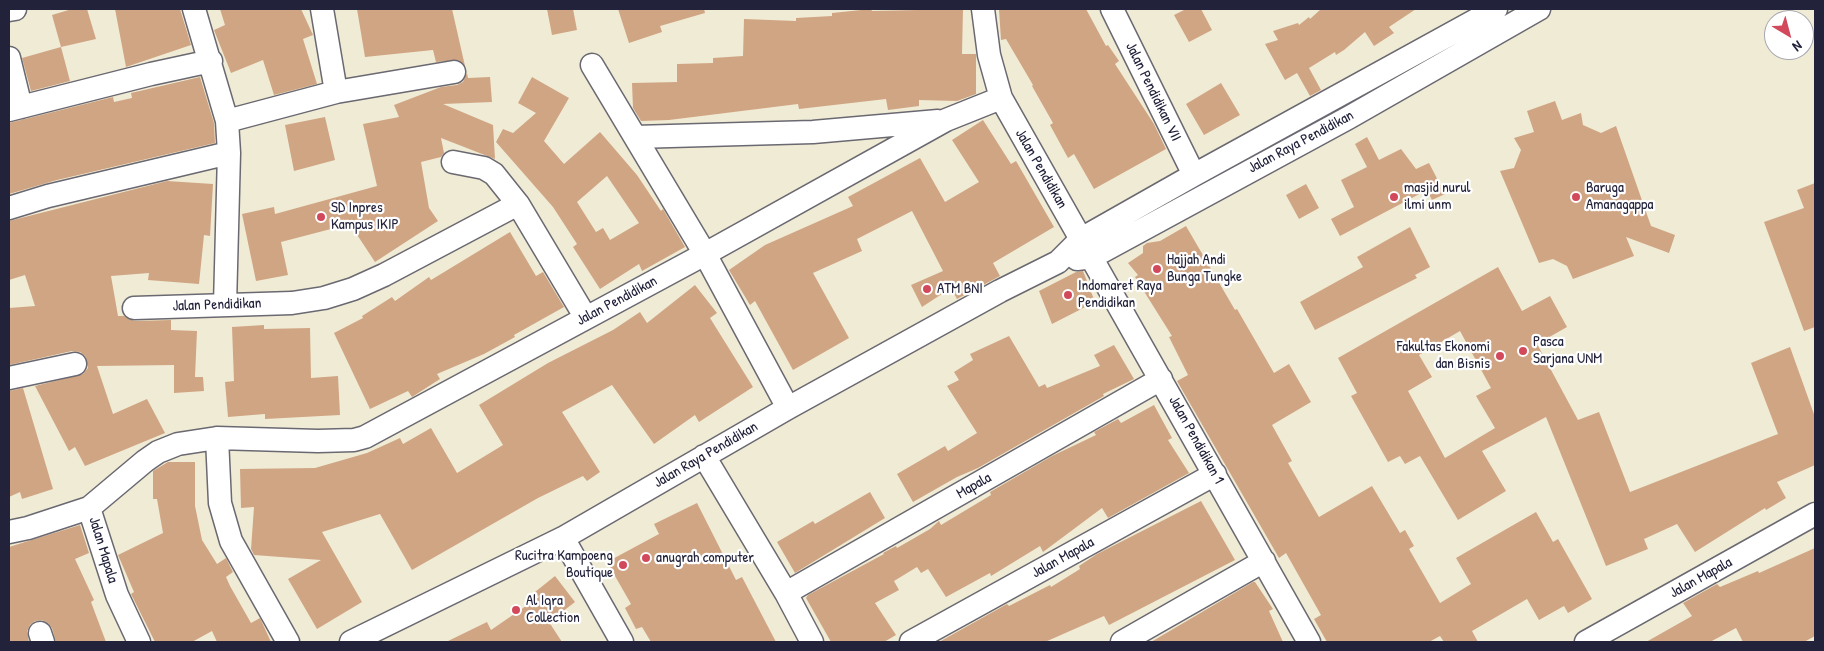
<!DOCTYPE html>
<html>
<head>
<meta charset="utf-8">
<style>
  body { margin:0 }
  #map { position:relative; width:1824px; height:651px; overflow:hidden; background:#f0ebd5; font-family:"Patrick Hand",sans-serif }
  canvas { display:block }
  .frame { position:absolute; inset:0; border:10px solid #22223b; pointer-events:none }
  .north { position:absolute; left:1764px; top:10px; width:50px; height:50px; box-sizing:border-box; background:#fff; border:1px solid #a7a7b1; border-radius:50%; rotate:143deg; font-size:14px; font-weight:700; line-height:20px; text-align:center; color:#22223b }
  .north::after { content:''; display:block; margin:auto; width:18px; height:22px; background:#d1495b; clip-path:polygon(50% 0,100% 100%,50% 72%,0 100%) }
</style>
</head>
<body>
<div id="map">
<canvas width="1824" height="651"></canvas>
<div class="frame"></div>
<div class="north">N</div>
</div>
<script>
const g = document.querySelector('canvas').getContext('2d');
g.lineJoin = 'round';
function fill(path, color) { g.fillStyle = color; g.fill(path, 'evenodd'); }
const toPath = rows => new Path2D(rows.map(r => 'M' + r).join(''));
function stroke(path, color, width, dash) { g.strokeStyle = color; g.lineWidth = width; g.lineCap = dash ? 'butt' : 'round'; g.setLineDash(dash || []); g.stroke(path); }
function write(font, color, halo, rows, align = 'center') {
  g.font = font + ' "Patrick Hand",sans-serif'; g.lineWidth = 4.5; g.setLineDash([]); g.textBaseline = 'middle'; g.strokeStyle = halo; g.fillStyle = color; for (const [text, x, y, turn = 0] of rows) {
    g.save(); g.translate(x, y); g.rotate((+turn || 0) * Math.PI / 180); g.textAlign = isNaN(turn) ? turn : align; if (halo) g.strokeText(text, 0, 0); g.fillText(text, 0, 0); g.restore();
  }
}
const building = toPath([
  [72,9,87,9,96,39,61,47,52,15],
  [115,9,180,9,191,45,126,67],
  [220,9,301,9,313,35,303,39,317,84,274,95,263,60,231,73,214,30,225,25],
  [357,9,452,9,465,66,458,60,436,62,433,50,365,57],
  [547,9,573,9,577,30,552,35],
  [618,9,704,9,705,13,660,26,662,32,629,43],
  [871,9,872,11,963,9,962,54,976,54,976,94,957,101,919,100,919,106,888,110,886,99,799,109,798,104,669,120,641,121,633,108,632,83,677,82,677,64,713,63,713,58,743,56,744,19,796,21,796,18,832,16,832,13],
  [999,9,1086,9,1106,46,1108,45,1119,61,1115,64,1154,124,1166,149,1094,189,1074,154,1068,158,1050,125,1053,123,1032,86,1033,85,1006,39,1001,40],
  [1186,9,1201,9,1212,30,1189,42,1174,15],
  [1321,9,1416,9,1389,27,1394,33,1374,46,1365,32,1344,50,1336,55,1335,52,1309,68,1321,90,1310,96,1297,73,1285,80,1265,44,1278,40,1273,31,1298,23,1299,25,1309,17,1310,19],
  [61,47,70,81,31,91,22,58],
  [467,73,468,78,490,77,492,102,443,104,493,125,495,159,441,138,444,153,441,157,421,162,429,208,438,221,375,262,350,224,281,242,288,275,256,281,242,214,274,207,275,214,377,186,363,124,399,117,394,105,441,87,457,85,463,82],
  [200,77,214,123,215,143,57,180,9,194,9,123,113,97,114,102,132,98,131,93],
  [532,77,569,98,544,141,564,164,600,132,637,175,661,211,663,209,685,247,642,271,639,264,600,289,573,247,577,244,553,207,496,142,503,129,513,133,536,113,518,103],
  [607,176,639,223,610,240,603,228,596,232,577,202],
  [1221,83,1240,115,1204,135,1186,104],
  [1555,101,1562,120,1581,113,1583,125,1601,133,1616,126,1651,226,1675,235,1669,253,1626,237,1634,256,1573,279,1567,266,1553,259,1539,263,1500,171,1514,168,1521,150,1514,138,1534,132,1527,111],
  [325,117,335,160,294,171,285,125],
  [983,120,1011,164,1016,161,1054,227,993,263,1000,276,957,299,951,288,922,307,911,285,943,271,912,211,857,239,862,251,813,273,849,338,793,370,755,301,750,305,729,270,765,245,853,206,848,197,920,158,945,202,979,182,952,140],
  [1367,137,1379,160,1401,149,1416,169,1429,163,1445,194,1432,200,1427,190,1340,236,1331,219,1354,207,1341,180,1367,167,1355,144],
  [167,181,213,184,210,236,204,235,199,284,148,280,149,273,111,276,118,316,124,316,134,321,171,320,171,330,197,331,195,377,203,377,204,391,174,393,174,365,97,366,113,414,147,399,165,433,85,466,75,447,69,451,35,386,83,374,88,368,85,356,80,352,72,351,9,365,9,308,35,306,25,275,9,280,9,221],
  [1815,183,1815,327,1804,331,1764,222,1804,208,1797,190],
  [1306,184,1319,208,1299,219,1286,195],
  [1186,226,1235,310,1237,309,1274,373,1289,364,1311,402,1272,425,1292,461,1288,463,1319,517,1372,486,1400,533,1405,530,1414,546,1409,549,1440,603,1471,584,1456,558,1536,512,1553,542,1558,539,1592,599,1568,613,1564,606,1539,620,1527,599,1472,631,1478,642,1444,642,1440,636,1429,642,1327,642,1314,619,1321,615,1286,553,1279,558,1177,381,1188,375,1169,337,1172,336,1135,277,1138,275,1128,263,1143,253,1143,246,1147,243,1160,241],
  [1410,227,1430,267,1415,275,1417,278,1315,330,1300,302,1363,267,1357,257],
  [510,232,536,276,543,272,564,307,514,335,515,337,484,354,437,374,440,379,412,397,408,391,370,409,334,333,363,318,362,316,392,297,395,301,429,277,431,280],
  [1498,267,1522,311,1550,296,1567,327,1537,344,1578,420,1599,412,1630,492,1778,434,1751,363,1790,347,1815,417,1815,465,1777,482,1786,498,1766,510,1765,508,1695,552,1677,524,1644,539,1648,549,1606,566,1546,417,1482,451,1506,491,1458,520,1420,456,1405,464,1400,456,1388,462,1351,396,1357,393,1338,358],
  [1460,331,1491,388,1476,396,1495,428,1445,458,1408,391,1432,377,1419,355],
  [1083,271,1095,302,1052,324,1039,291,1076,272],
  [695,285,717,313,710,318,753,387,699,422,695,415,654,444,612,385,562,412,600,472,587,481,583,476,538,498,412,570,380,514,322,532,362,602,317,629,288,579,321,560,254,555,251,549,254,507,241,508,240,469,315,468,367,453,400,438,403,444,431,428,457,473,503,445,479,405,548,363,613,330,640,312,647,323],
  [264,325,264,329,310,328,311,378,338,376,340,415,265,419,265,414,228,417,225,382,234,381,232,327],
  [1009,336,1039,387,1045,384,1047,388,1100,366,1094,355,1114,345,1134,379,1103,394,1104,396,978,468,957,477,913,502,897,474,945,446,948,451,977,433,947,386,959,380,954,372,973,360,970,354],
  [23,388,53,489,22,499,20,492,9,497,9,391],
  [1154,405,1172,438,1168,440,1189,473,1108,518,1102,508,1043,552,1040,546,991,576,990,573,946,597,928,569,921,573,917,567,894,581,899,590,875,603,896,635,884,642,831,642,806,598,808,595,884,554,883,553,896,546,897,548,930,529,939,521,941,525,991,495,990,492,1052,456,1096,435,1094,432,1118,419,1121,423],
  [168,462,195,462,195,506,202,540,217,564,226,558,233,572,226,577,230,586,251,623,260,618,271,642,217,642,212,631,192,642,155,642,131,594,134,592,118,555,163,533,157,499,153,499,153,471],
  [870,492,885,518,795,573,777,542,813,521,815,524],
  [1201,501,1235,560,1109,625,1104,616,1045,642,939,642,1007,604,1009,606,1050,585,1051,587,1080,569,1079,566,1097,554],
  [697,503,736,580,742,577,776,642,651,642,642,627,636,629,625,608,631,604,607,562,659,534,654,524],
  [80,525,89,553,75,559,94,600,91,602,106,642,56,642,52,628,48,623,42,620,35,621,30,625,27,631,29,642,9,642,9,547],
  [1815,548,1815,636,1804,642,1743,642,1736,628,1710,642,1646,642,1692,616,1683,603,1717,584,1720,587,1758,571,1759,573],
  [555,576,575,602,549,622,562,642,446,642,487,622,491,630,539,597,535,592],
  [1253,582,1255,582,1273,609,1269,611,1283,642,1151,642]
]);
const minor = toPath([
  [194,9,227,121,229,153,225,305],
  [983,9,989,55,1001,98,1309,642],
  [1112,9,1194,175],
  [9,10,15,9],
  [9,58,21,107],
  [592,65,705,254,788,408],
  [336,92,454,72],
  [9,110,151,74,211,61],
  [227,121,336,92,322,9],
  [635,137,813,132,938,121],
  [453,162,484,168,494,174,518,204,586,318],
  [9,208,48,196,229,153],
  [1077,259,1092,257,1348,118,1539,9],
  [134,308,292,303,324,298,353,289,384,275,518,204],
  [9,378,75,364],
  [217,438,220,503,231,541,288,642],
  [704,456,786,593,812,642],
  [89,508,117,595,139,642],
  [9,532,28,528,89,508,145,461,158,452,178,444,217,438,318,441,354,440,365,437,705,254,946,120,1001,98],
  [563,538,622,642],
  [786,593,1161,379],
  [40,633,43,642],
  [351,642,563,538,788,408,1000,291,1058,262,1081,239,1194,175,1496,9],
  [911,642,1215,474],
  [1122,642,1264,561],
  [1586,642,1815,514]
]);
const markers = [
  [1394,197,5,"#d1495b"],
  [1576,197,5,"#d1495b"],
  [321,217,5,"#d1495b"],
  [1157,269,5,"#d1495b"],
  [927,289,5,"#d1495b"],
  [1068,295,5,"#d1495b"],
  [1523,351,5,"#d1495b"],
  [1500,356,5,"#d1495b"],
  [646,558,5,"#d1495b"],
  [623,565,5,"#d1495b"],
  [516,610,5,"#d1495b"]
];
const streetNames = [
  ["Jalan Pendidikan VII",1153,92,64],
  ["Jalan Raya Pendidikan",1301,142,-28],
  ["Jalan Pendidikan",1041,169,60],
  ["Jalan Pendidikan",617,301,-28],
  ["Jalan Pendidikan",217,305,-2],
  ["Jalan Pendidikan 1",1196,440,61],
  ["Jalan Raya Pendidikan",706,455,-30],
  ["Mapala",974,486,-30],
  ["Jalan Mapala",103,550,73],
  ["Jalan Mapala",1063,558,-29],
  ["Jalan Mapala",1701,578,-29]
];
const poiNames = [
  ["masjid nurul",1404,188],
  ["ilmi unm",1404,205],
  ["Baruga",1586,188],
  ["Amanagappa",1586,205],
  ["SD Inpres",331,208],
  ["Kampus IKIP",331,225],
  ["Hajjah Andi",1167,260],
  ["Bunga Tungke",1167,277],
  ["Indomaret Raya",1078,286],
  ["Pendidikan",1078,303],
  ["ATM BNI",937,289],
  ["Pasca",1533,342],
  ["Sarjana UNM",1533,359],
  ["Fakultas Ekonomi",1490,347,"right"],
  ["dan Bisnis",1490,364,"right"],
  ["Rucitra Kampoeng",613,556,"right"],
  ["Boutique",613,573,"right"],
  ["anugrah computer",656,558],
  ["Al Iqra",526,601],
  ["Collection",526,618]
];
fill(building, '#d0a584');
stroke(minor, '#6a6871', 25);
stroke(minor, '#fff', 22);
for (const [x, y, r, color] of markers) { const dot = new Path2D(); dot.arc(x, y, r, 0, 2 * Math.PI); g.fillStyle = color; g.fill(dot); stroke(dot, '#fff', 2); }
write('15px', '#22223b', '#fff', streetNames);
write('15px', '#22223b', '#fff', poiNames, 'left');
</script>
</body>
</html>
